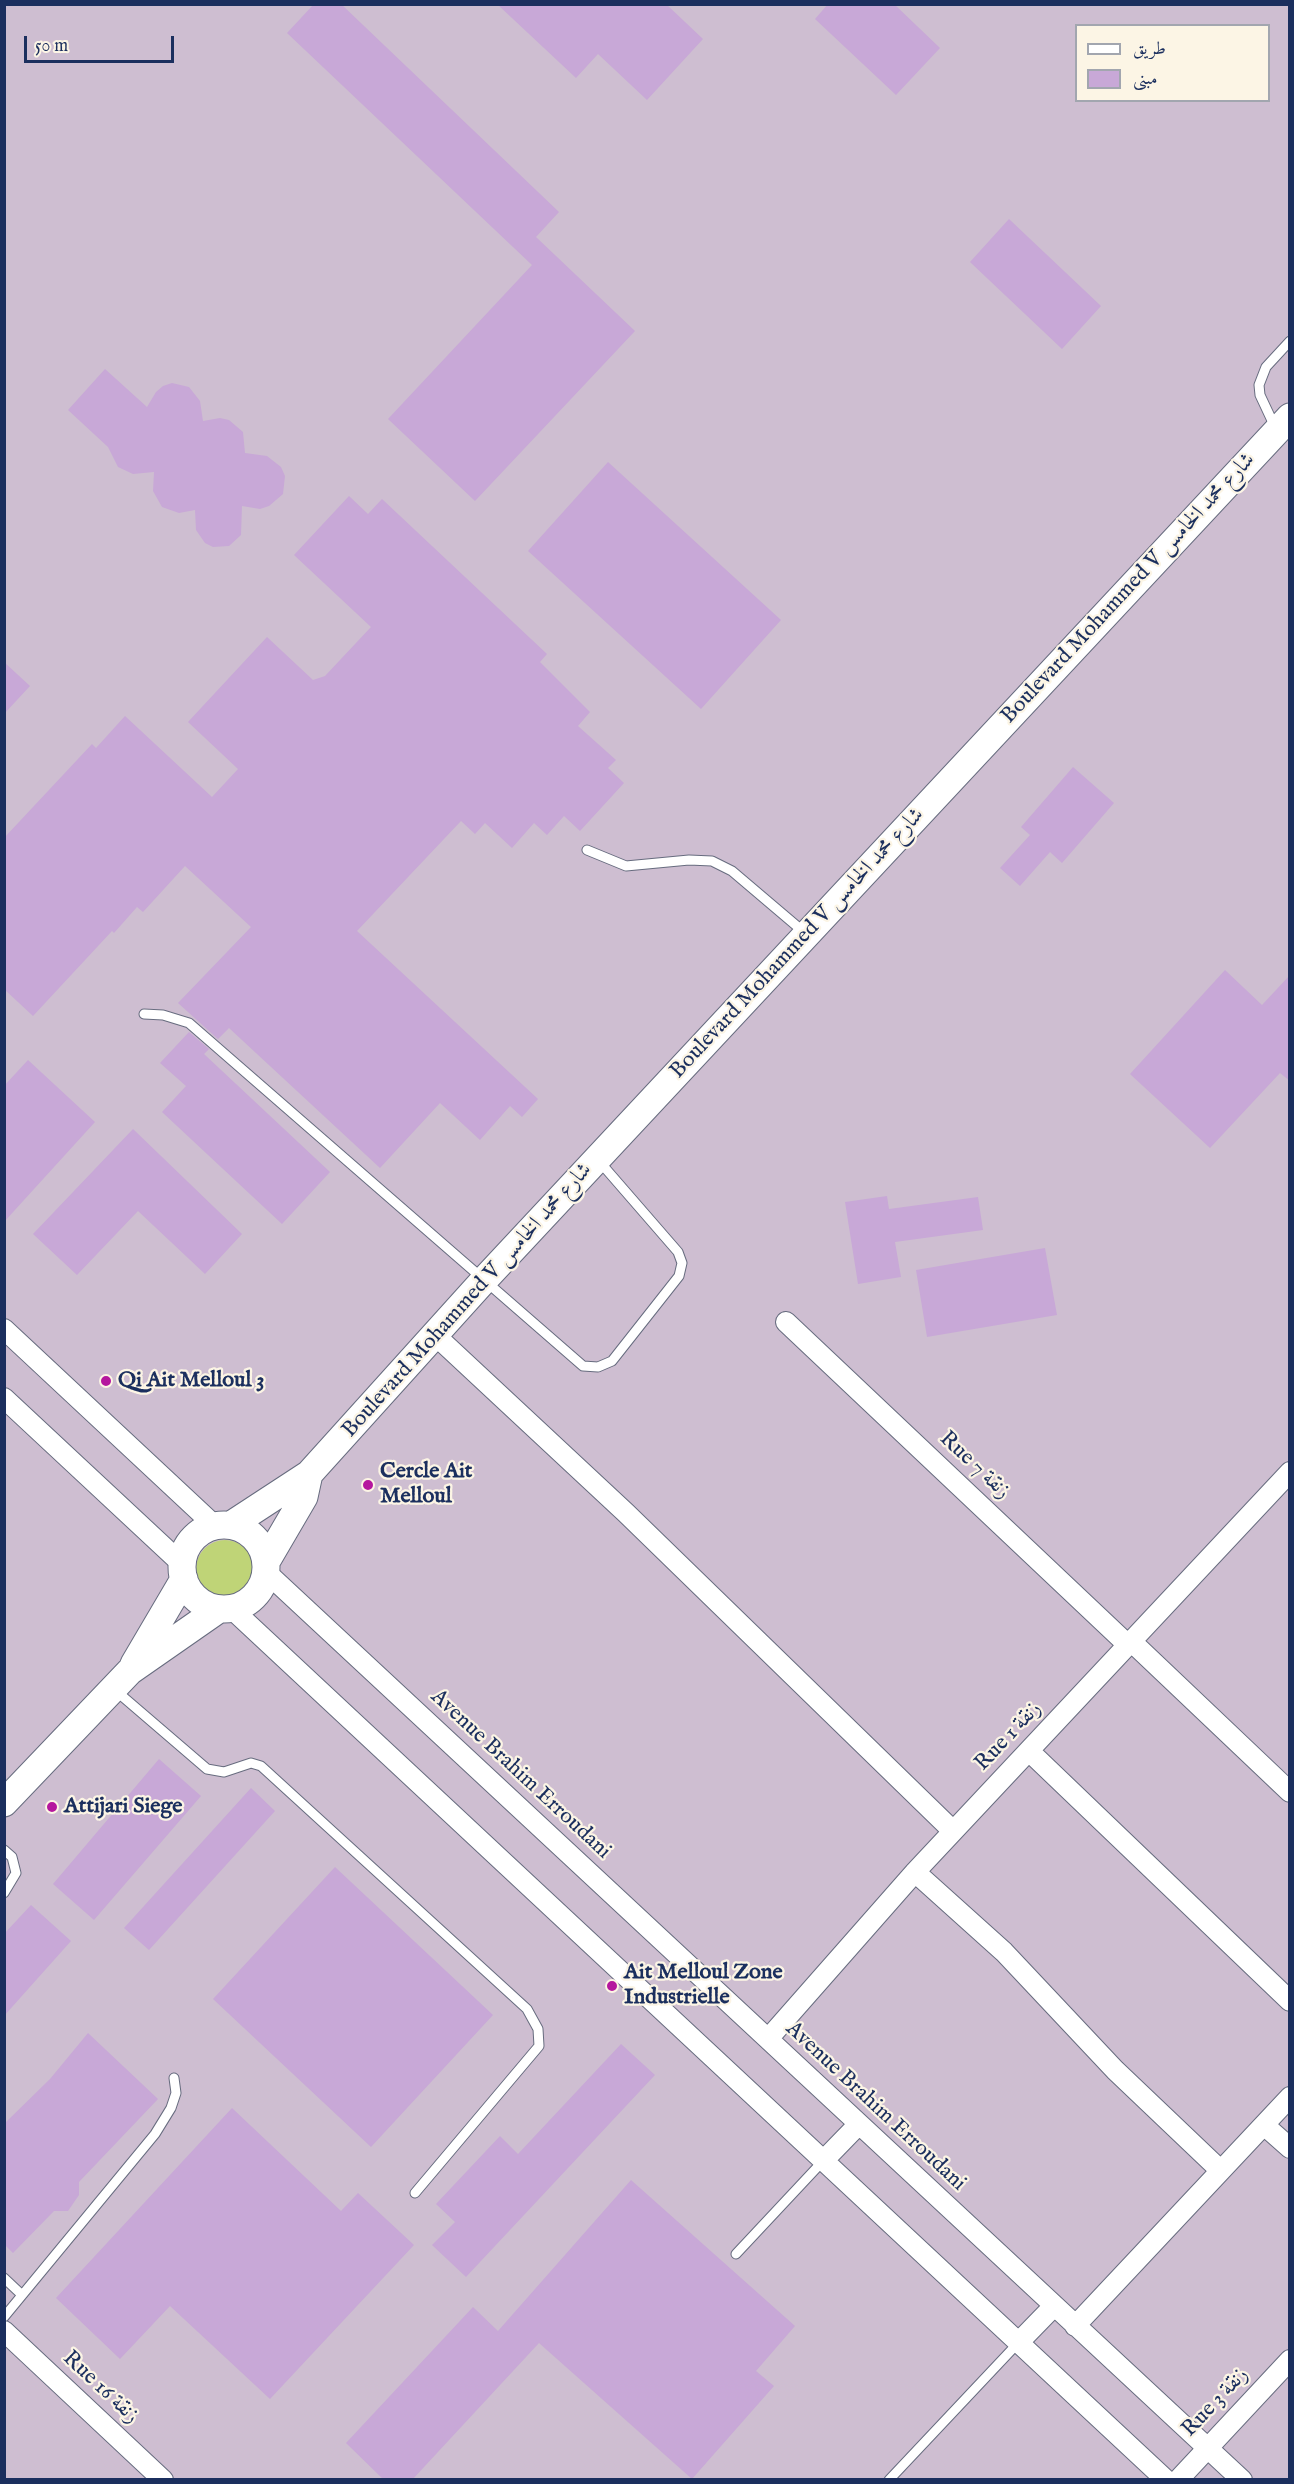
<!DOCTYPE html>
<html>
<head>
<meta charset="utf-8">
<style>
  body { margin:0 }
  #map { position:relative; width:1294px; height:2484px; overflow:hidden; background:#f4dcbd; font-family:"IM FELL English",Amiri,serif }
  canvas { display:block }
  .frame { position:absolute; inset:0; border:6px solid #1b2f5e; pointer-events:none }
  .legend { position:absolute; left:1075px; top:24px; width:195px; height:78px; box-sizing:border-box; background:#fcf5e5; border:2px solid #a2a6af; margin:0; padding:8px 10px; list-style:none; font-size:18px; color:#1b2f5e }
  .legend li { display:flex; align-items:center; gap:12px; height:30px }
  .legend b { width:30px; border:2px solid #a2a6af }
  .scale { position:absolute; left:24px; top:36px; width:150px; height:27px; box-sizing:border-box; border:3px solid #1b2f5e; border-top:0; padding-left:8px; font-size:18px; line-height:21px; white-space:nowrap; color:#1b2f5e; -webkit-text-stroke:4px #fcf5e5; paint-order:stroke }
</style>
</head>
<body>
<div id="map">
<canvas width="1294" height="2484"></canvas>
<div class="frame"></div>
<ul class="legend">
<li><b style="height:8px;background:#fff"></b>طريق</li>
<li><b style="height:16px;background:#c8a8d7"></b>مبنى</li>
</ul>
<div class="scale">50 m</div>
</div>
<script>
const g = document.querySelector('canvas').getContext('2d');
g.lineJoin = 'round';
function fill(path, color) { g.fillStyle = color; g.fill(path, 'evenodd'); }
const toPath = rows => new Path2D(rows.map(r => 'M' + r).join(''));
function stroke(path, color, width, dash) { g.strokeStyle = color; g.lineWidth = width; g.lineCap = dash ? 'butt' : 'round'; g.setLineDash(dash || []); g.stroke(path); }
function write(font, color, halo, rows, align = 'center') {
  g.font = font + ' "IM FELL English",Amiri,serif'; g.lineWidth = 4.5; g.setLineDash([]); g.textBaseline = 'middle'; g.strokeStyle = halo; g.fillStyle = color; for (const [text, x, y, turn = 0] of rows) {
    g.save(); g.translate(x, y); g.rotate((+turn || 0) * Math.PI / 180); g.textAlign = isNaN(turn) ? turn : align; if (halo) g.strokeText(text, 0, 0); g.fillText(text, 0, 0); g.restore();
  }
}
const industrial = toPath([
  [5,5,1289,5,1289,2479,5,2479],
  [1076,26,1268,26,1268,100,1076,100]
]);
const green = toPath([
  '196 1569a29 29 0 1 1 58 0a29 29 0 1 1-58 0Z'
]);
const building = toPath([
  [314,4,341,4,559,212,536,237,635,331,475,501,388,419,532,265,287,33],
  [497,4,666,4,703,39,647,100,598,54,576,78],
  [828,4,894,4,940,48,896,95,815,19],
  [1009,219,1101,306,1062,349,970,262],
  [105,369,147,407,156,392,163,386,172,383,189,387,200,401,203,421,220,418,229,420,243,432,245,453,267,456,281,467,285,476,283,494,269,506,260,509,242,506,241,535,229,546,213,547,205,543,196,530,195,510,179,513,162,507,153,491,154,472,133,474,118,467,108,447,68,410],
  [608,462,781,620,701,709,528,551],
  [349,496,368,514,382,499,547,654,540,662,590,712,578,726,616,760,608,768,624,783,580,831,564,816,547,835,534,823,512,848,485,823,475,834,461,821,357,931,538,1099,522,1117,510,1106,480,1140,440,1103,380,1168,229,1028,218,1039,178,1003,251,927,185,866,143,912,137,907,114,933,112,931,33,1016,4,989,4,838,92,744,96,748,125,716,212,797,238,769,188,722,267,637,313,680,325,676,371,627,294,555],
  [4,662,30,686,4,714],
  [1073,767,1114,803,1062,863,1050,852,1020,886,1000,868,1030,835,1021,827],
  [1225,970,1262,1005,1290,975,1290,1081,1280,1073,1210,1148,1130,1074],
  [189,1032,209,1049,204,1054,330,1172,282,1224,162,1112,186,1086,160,1063],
  [28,1060,95,1122,4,1222,4,1086],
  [133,1129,242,1234,205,1274,138,1211,77,1275,33,1234],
  [887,1196,889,1209,978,1197,983,1230,895,1242,901,1277,858,1284,845,1202],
  [1045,1248,1057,1315,927,1337,916,1270],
  [159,1759,201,1796,94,1920,53,1884],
  [251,1788,275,1811,149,1950,124,1928],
  [335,1867,493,2015,371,2147,213,1999],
  [31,1905,71,1941,4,2016,4,1934],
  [88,2033,158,2099,79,2182,79,2195,68,2211,54,2211,13,2253,4,2244,4,2124,50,2079],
  [621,2044,655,2075,466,2277,432,2245,455,2222,436,2204,500,2136,518,2154],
  [232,2108,341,2211,358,2193,414,2245,270,2399,170,2306,120,2359,56,2298],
  [631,2180,795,2326,756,2371,774,2386,692,2479,539,2343,412,2480,384,2480,346,2443,473,2307,498,2331]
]);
const service = toPath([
  [1275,427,1260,395,1259,385,1266,367,1290,341],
  [587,850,626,866,689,860,712,861,732,871,805,933],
  [144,1014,163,1015,189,1023,583,1366,598,1367,612,1361,679,1276,682,1263,678,1252,599,1161],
  [115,1690,207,1769,224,1772,251,1763,261,1766,527,2009,538,2029,539,2046,415,2193],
  [4,1850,12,1857,16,1873,4,1893],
  [736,2254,824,2160],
  [4,2278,21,2294],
  [4,2317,155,2134,171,2108,176,2093,174,2078],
  [889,2480,1019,2342]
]);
const minor = toPath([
  [786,1322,1128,1645],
  [4,1329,215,1526],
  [435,1335,626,1513,953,1831],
  [4,1398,182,1564],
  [266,1572,1242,2480],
  [232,1609,1166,2480],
  [1132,1642,1290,1792],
  [1029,1751,1290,2001],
  [915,1872,1004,1952,1115,2070,1219,2169],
  [768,2039,915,1872,1290,1472],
  [1264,2125,1290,2148],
  [824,2160,859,2124],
  [1075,2326,1290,2097],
  [4,2331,163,2480],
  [1019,2342,1054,2306],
  [1178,2480,1290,2360]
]);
const secondary = toPath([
  [231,1525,309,1474,485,1279,1290,417],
  '182 1567a42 42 0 1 1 84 0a42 42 0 1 1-84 0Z',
  [266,1562,304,1497,309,1474],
  [134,1664,184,1579],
  [4,1803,130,1671,219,1609]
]);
const markers = [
  [106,1381,6,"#b5179e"],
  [368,1485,6,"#b5179e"],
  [52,1807,6,"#b5179e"],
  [612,1986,6,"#b5179e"]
];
const streetNames = [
  ["Boulevard Mohammed V شارع محمد الخامس",1129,589,-47],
  ["Boulevard Mohammed V شارع محمد الخامس",798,944,-47],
  ["Boulevard Mohammed V شارع محمد الخامس",468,1301,-48],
  ["Rue 7 زنقة",974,1466,43],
  ["Rue 1 زنقة",1009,1737,-47],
  ["Avenue Brahim Erroudani",520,1775,43],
  ["Avenue Brahim Erroudani",875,2107,43],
  ["Rue 16 زنقة",100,2388,43],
  ["Rue 3 زنقة",1216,2403,-47]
];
const poiNames = [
  ["Qi Ait Melloul 3",118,1381],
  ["Cercle Ait",380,1472],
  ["Melloul",380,1497],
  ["Attijari Siege",64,1807],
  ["Ait Melloul Zone",624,1973],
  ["Industrielle",624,1998]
];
fill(industrial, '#cebed1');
fill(green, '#bfd477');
fill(building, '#c8a8d7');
stroke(service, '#676c7f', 11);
stroke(minor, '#676c7f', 22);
stroke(secondary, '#676c7f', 29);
stroke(service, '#fff', 9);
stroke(minor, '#fff', 20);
stroke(secondary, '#fff', 27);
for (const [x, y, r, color] of markers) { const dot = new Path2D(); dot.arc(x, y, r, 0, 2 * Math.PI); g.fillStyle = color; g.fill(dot); stroke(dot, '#fcf5e5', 2); }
write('22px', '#1b2f5e', '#fcf5e5', streetNames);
write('bold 22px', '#1b2f5e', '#fcf5e5', poiNames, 'left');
</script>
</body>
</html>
